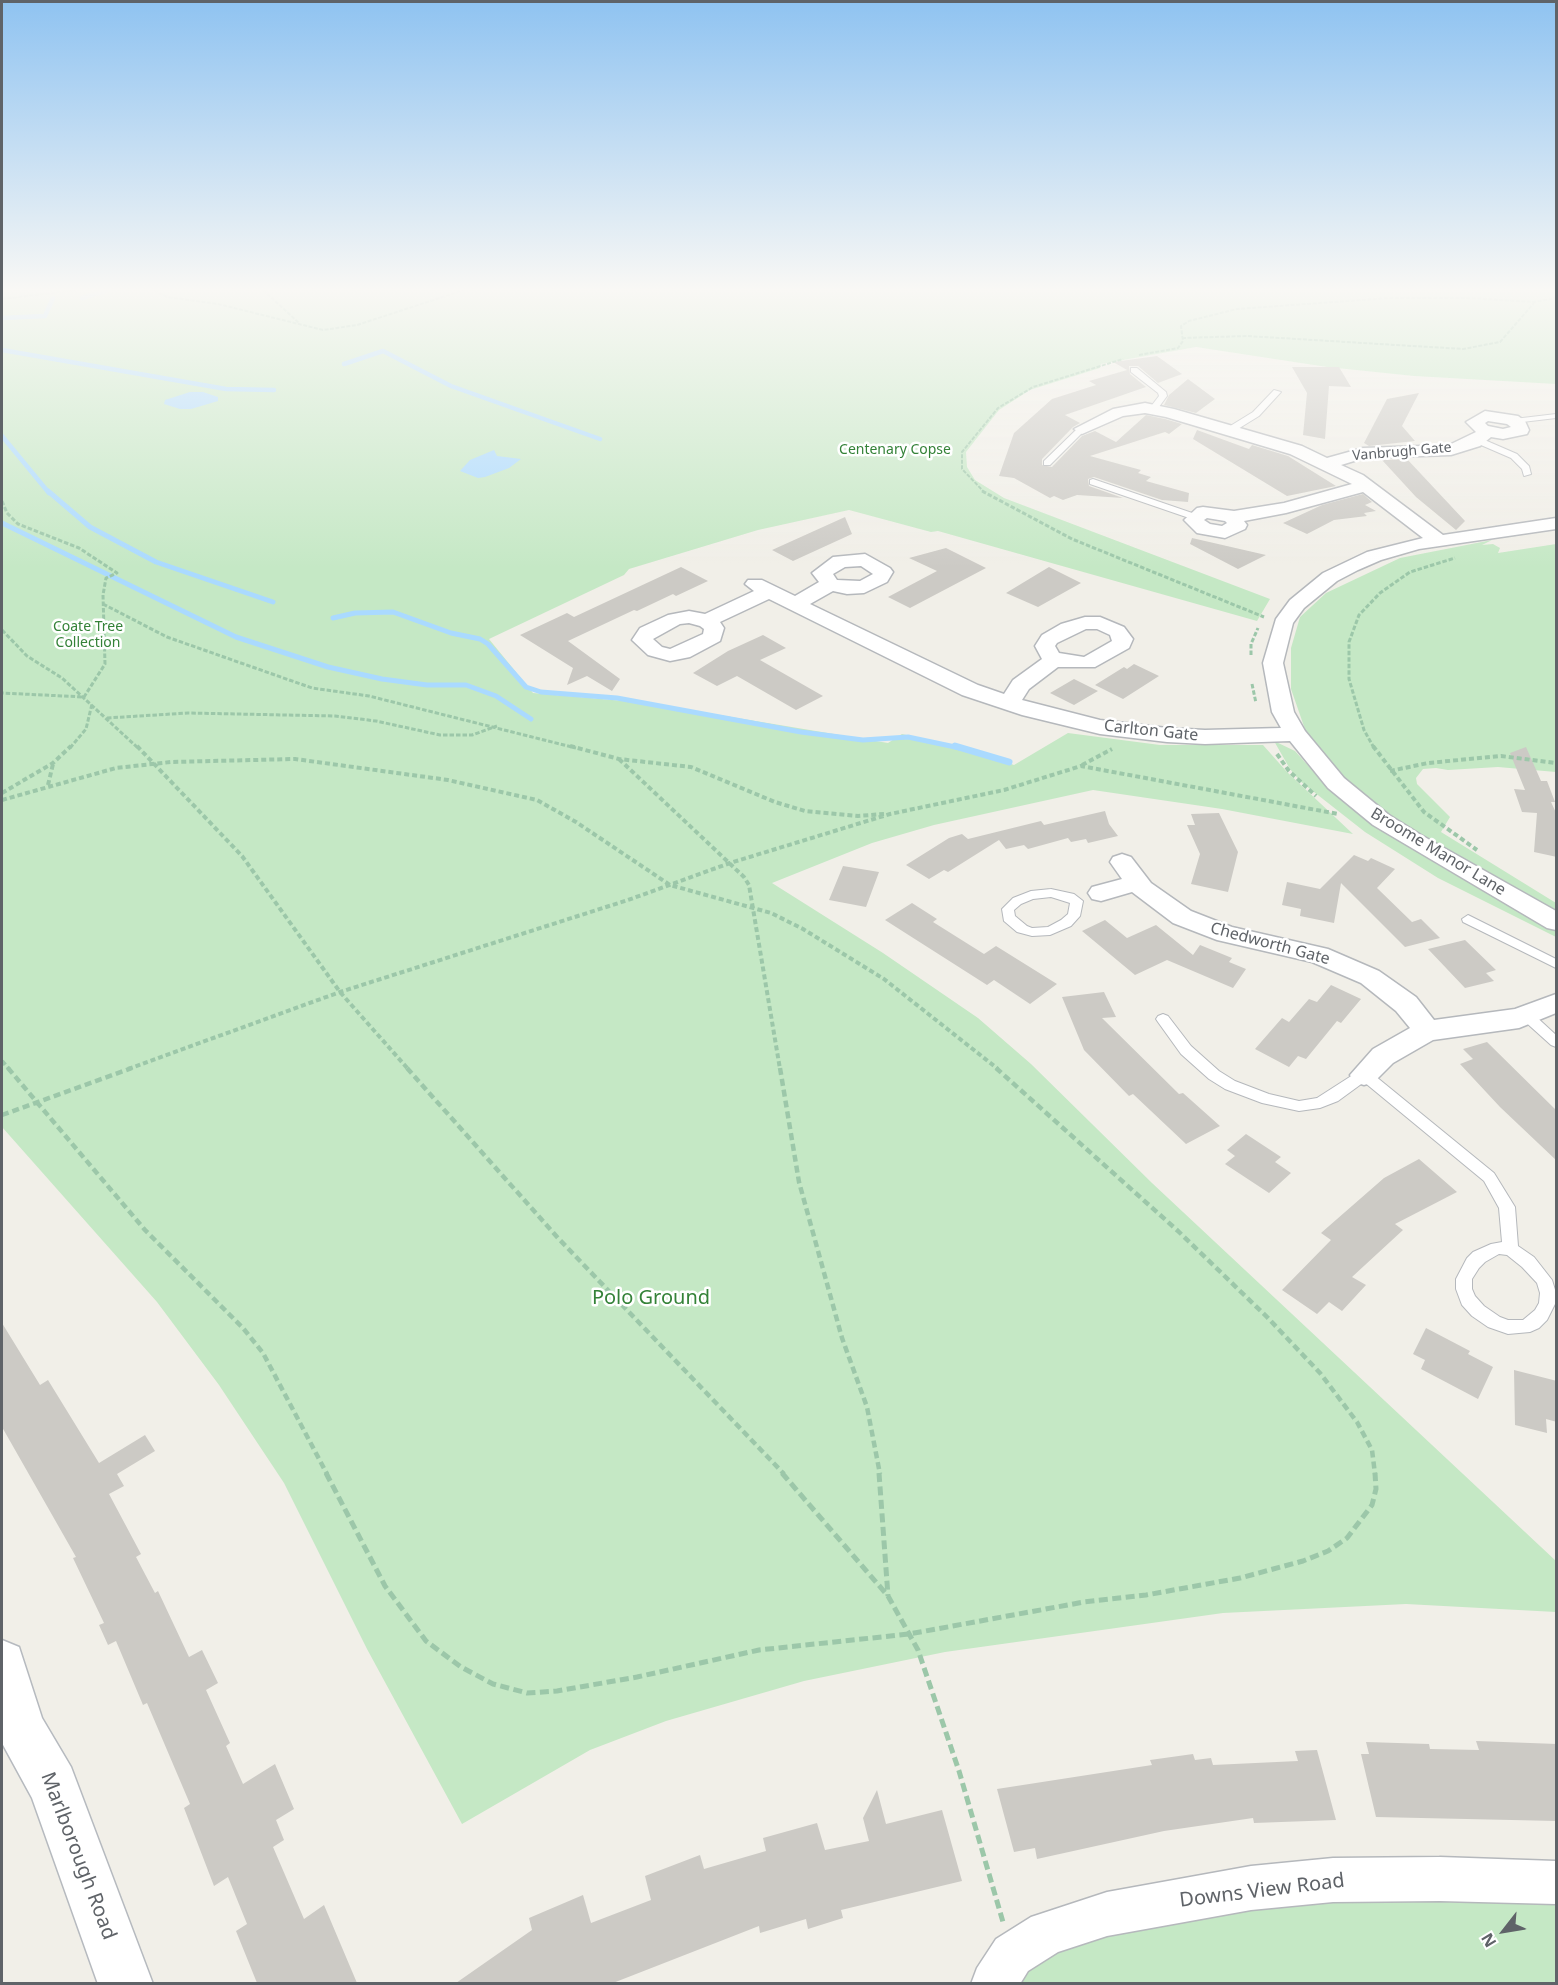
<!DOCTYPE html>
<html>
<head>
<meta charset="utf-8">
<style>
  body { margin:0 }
  #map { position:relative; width:1558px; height:1985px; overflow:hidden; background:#f1efe8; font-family:"Noto Sans",sans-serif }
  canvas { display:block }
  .frame { position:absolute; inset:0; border:3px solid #5f6368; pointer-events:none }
  .north { position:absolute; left:1474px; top:1901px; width:60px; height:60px; -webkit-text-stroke:4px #fff; paint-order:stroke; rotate:239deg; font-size:16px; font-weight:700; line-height:24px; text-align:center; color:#5f6368 }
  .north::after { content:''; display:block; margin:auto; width:21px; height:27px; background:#5f6368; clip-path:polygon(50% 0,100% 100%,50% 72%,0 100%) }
</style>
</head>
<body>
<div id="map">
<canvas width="1558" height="1985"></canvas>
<div class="frame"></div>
<div class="north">N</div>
</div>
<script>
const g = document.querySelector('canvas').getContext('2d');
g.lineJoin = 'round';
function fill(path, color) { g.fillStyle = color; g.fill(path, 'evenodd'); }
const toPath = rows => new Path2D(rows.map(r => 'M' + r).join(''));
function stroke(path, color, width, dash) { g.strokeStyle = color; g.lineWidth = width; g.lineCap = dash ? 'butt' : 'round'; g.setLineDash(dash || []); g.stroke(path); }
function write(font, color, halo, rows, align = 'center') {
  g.font = font + ' "Noto Sans",sans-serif'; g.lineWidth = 5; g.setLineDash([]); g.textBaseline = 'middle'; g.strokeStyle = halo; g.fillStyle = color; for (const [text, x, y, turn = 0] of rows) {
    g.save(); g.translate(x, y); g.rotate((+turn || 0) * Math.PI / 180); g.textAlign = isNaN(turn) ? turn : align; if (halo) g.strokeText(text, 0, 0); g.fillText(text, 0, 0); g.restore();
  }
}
const green = toPath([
  [2,290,1556,290,1556,384,1414,376,1327,367,1196,347,1101,364,1100,368,1030,390,999,410,966,452,967,467,975,480,1004,498,1270,599,1257,621,938,531,931,532,849,510,758,530,629,569,624,575,489,639,533,693,647,703,888,743,902,734,965,748,1014,765,1068,733,1160,745,1263,745,1287,772,1353,834,1222,809,1093,790,934,825,872,843,772,883,883,953,978,1018,1031,1064,1152,1183,1556,1561,1556,1612,1406,1604,1223,1613,945,1652,804,1681,666,1721,590,1750,462,1824,367,1649,284,1483,219,1385,157,1302,2,1127],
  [1492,540,1482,545,1493,544,1500,548,1498,553,1556,544,1556,772,1498,767,1448,770,1436,768,1423,769,1416,778,1417,784,1450,817,1441,832,1556,903,1556,912,1415,832,1373,804,1346,781,1307,735,1291,689,1291,648,1300,617,1326,593,1400,558],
  [1274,741,1295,751,1321,780,1371,824,1452,873,1552,927,1556,929,1556,937,1438,878,1365,832,1300,781,1290,769],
  [1453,1896,1556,1902,1556,1983,1020,1984,1022,1971,1041,1951,1227,1907]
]);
const water = toPath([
  [190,392,203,392,218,397,218,401,191,409,180,409,164,404,165,400],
  [494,450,497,456,521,459,509,468,485,477,478,478,460,471,470,460]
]);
const streamFar2 = toPath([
  [82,298,108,290],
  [2,318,45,316,53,298],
  [2,350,226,389,274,390],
  [344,364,383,351,451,386,600,439],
  [2,436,49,493]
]);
const streamFar1 = toPath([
  [48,491,90,527,156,562,273,602],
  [2,523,236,637,328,667,382,679,427,685,466,685,496,696,531,719],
  [333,618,355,613,393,612,451,633,480,639,488,644,526,687,541,692,617,698,801,732,863,740,908,737,960,748]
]);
const stream = toPath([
  [955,746,1009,762]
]);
const building = toPath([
  [1157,356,1182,374,1158,383,1138,366,1129,366,1130,374,1146,387,1065,415,1080,423,1073,427,1042,459,1042,465,1052,467,1082,436,1095,431,1116,442,1146,415,1165,419,1182,424,1169,434,1165,432,1090,456,1141,470,1138,473,1151,477,1146,481,1189,493,1188,502,1162,500,1094,477,1088,479,1089,486,1123,498,1077,495,1063,500,1054,496,1050,498,1014,478,999,476,1014,433,1052,399,1096,385,1089,381,1127,370,1113,362],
  [1292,367,1339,367,1351,387,1329,386,1325,439,1303,435,1307,393],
  [1188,379,1215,399,1196,413,1164,405,1169,395],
  [1419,393,1402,426,1415,441,1369,446,1364,443,1387,399],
  [1197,430,1249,449,1252,445,1288,456,1336,486,1287,496,1193,439],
  [1407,459,1465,521,1456,530,1416,497,1382,460],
  [1363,494,1372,502,1365,505,1376,511,1364,513,1367,516,1334,520,1307,534,1283,523,1322,505],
  [845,517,852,534,793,561,772,550],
  [1192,538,1266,555,1238,569,1190,544],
  [946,548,986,568,910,608,888,597,937,571,909,558],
  [681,567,708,581,676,596,673,594,637,611,634,610,568,641,620,679,612,691,587,676,567,685,573,668,520,635,567,613,574,617],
  [1049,567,1081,583,1038,607,1006,593],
  [763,635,786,648,760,660,823,696,796,710,737,676,717,686,693,673,728,651],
  [1134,664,1159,676,1123,699,1095,685,1124,667,1127,669],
  [1074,679,1098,691,1074,705,1050,693],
  [1526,747,1541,781,1547,781,1555,802,1551,802,1557,815,1557,857,1534,852,1537,813,1522,812,1514,789,1525,790,1510,753],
  [1105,811,1109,824,1118,836,1088,843,1086,839,1071,842,1068,838,1028,849,1024,845,1006,849,999,840,948,872,944,870,929,879,906,865,949,838,962,834,968,839,1041,821,1044,825],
  [1219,813,1238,852,1228,892,1191,884,1200,854,1187,825,1195,825,1191,814],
  [1354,855,1368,861,1371,858,1395,869,1377,888,1412,922,1421,919,1440,938,1405,947,1341,883,1334,923,1300,916,1301,909,1282,905,1287,882,1320,889],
  [843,866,879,872,866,907,829,900],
  [912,903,937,919,933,922,984,954,996,946,1057,984,1030,1004,994,980,987,985,885,920],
  [1105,920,1127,938,1156,925,1193,955,1200,945,1232,958,1229,962,1246,969,1233,988,1167,960,1135,975,1082,931],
  [1465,940,1496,970,1486,973,1494,981,1465,988,1428,949],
  [1331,985,1361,999,1341,1023,1337,1021,1306,1059,1298,1056,1289,1067,1255,1049,1282,1018,1289,1022,1309,999,1317,1002],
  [1104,992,1116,1017,1102,1018,1179,1094,1183,1093,1220,1126,1186,1144,1133,1094,1129,1096,1084,1050,1062,997],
  [1487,1042,1557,1111,1557,1161,1500,1107,1460,1064,1473,1059,1463,1049],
  [1246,1134,1281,1157,1275,1162,1291,1173,1269,1193,1225,1164,1235,1156,1227,1150],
  [1419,1159,1457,1192,1395,1224,1403,1230,1352,1277,1366,1285,1342,1311,1329,1302,1317,1314,1282,1290,1331,1240,1321,1233,1384,1178],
  [2,1323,40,1385,48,1380,99,1463,145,1435,155,1451,117,1474,124,1486,109,1494,141,1554,136,1557,155,1593,158,1591,189,1657,202,1650,218,1683,206,1690,230,1743,226,1746,243,1784,275,1764,294,1809,276,1820,284,1840,273,1847,304,1919,324,1905,357,1983,257,1983,236,1931,247,1924,228,1877,214,1886,184,1808,190,1804,147,1703,143,1705,116,1641,108,1645,99,1625,104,1623,73,1558,76,1557,2,1427],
  [1426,1328,1470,1351,1468,1354,1493,1367,1478,1399,1421,1369,1425,1360,1413,1354],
  [1514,1370,1557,1381,1557,1422,1546,1419,1547,1433,1515,1425],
  [1476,1741,1557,1744,1557,1821,1376,1817,1361,1754,1369,1754,1366,1742,1429,1744,1430,1749,1479,1750],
  [1317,1750,1336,1820,1254,1823,1253,1818,1164,1831,1037,1859,1035,1848,1014,1852,997,1789,1152,1765,1150,1760,1193,1754,1195,1760,1211,1758,1213,1765,1298,1761,1295,1751],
  [877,1790,886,1824,942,1810,962,1881,841,1910,843,1918,808,1929,806,1919,760,1933,759,1926,613,1983,456,1983,532,1930,529,1918,583,1895,591,1923,651,1900,645,1876,700,1855,704,1869,766,1851,763,1838,817,1823,825,1850,869,1841,863,1818]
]);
const pathFar4 = toPath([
  [154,290,167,297,218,304,323,330,357,325,464,290],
  [263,290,299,323],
  [2,299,76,290],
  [1182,338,1247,336,1463,349,1500,342,1534,303],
  [1139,355,1178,348,1183,341,1181,326,1189,321,1237,309,1389,298,1467,298,1534,302,1556,298],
  [985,493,962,469,962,452,998,408,1033,387,1123,359]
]);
const pathFar3 = toPath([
  [982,491,1072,539,1264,617],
  [2,501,7,513,18,524,79,548,117,573,106,578,103,595,105,664,84,697,2,693],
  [103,604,167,637,312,688,369,696,576,748],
  [2,630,27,656,62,678,138,748],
  [1251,655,1251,644,1258,628],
  [1252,684,1256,703],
  [107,718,188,713,335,716,376,721,440,735,472,735,497,726],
  [70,748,86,729,92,704],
  [1374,748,1364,730,1349,679,1349,642,1359,615,1380,593,1410,572,1455,558]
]);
const pathFar2 = toPath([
  [137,746,242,856,340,992,408,1069],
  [570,746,619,759,691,767,775,802,805,811,858,816,884,814],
  [1373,746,1424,812,1477,850],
  [1277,754,1289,771,1316,796],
  [619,759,744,877,749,885,780,1069],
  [1082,765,1112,749],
  [1390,771,1428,763,1501,756,1556,763],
  [48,785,53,764],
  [2,793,53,763,71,746],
  [2,800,116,768,171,762,295,759,448,780,537,800,576,822,670,885,771,913,803,929,884,979,998,1069],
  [2,1061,9,1069],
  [128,1069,340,992,628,900,730,863,890,814,1004,790,1081,766,1338,814]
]);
const pathFar1 = toPath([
  [8,1068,145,1230,243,1328,263,1353,327,1474],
  [407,1068,558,1238,784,1474],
  [780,1068,799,1182,842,1338,867,1407,880,1474],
  [996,1068,1178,1231,1267,1317,1320,1373,1357,1422,1372,1450,1375,1474],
  [2,1115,132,1068]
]);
const path = toPath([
  [326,1473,385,1586,426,1641,461,1667,493,1684,527,1693,557,1691,637,1677,759,1650,909,1634,1084,1602,1146,1595,1240,1578,1303,1561,1328,1551,1347,1538,1372,1505,1376,1489,1375,1473],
  [782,1473,888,1596,918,1650,959,1771,1003,1922],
  [879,1473,888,1596]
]);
const lane = toPath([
  [1131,368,1137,368,1166,392,1167,396,1156,411,1149,409,1159,396,1158,393,1131,372,1131,368],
  [1274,390,1281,392,1259,416,1233,432,1227,432,1227,428,1253,412,1274,390],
  [1556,414,1556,418,1514,423,1510,421,1514,419,1556,414],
  [1079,427,1086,429,1050,465,1044,465,1044,461,1079,427],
  [1474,438,1480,438,1517,454,1529,466,1531,474,1524,476,1522,469,1511,458,1474,442,1474,438],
  [1093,479,1198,515,1200,517,1192,519,1090,484,1090,480,1093,479],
  [1051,889,1074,894,1083,901,1080,916,1071,926,1050,935,1032,936,1017,932,1004,921,1002,909,1013,898,1031,891,1051,889],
  [1051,897,1070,903,1068,914,1061,920,1048,927,1032,928,1027,926,1015,916,1014,910,1021,904,1033,899,1051,897],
  [1468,915,1556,959,1556,968,1463,922,1462,919,1468,915],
  [1526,1010,1531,1012,1556,1035,1556,1047,1551,1045,1521,1018,1519,1015,1521,1012,1526,1010],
  [1163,1014,1168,1016,1191,1046,1219,1071,1235,1081,1269,1094,1299,1101,1317,1098,1359,1071,1369,1071,1494,1173,1515,1207,1518,1246,1534,1257,1552,1280,1556,1293,1555,1304,1547,1320,1539,1328,1530,1332,1508,1334,1488,1327,1472,1316,1462,1305,1456,1289,1456,1279,1467,1258,1473,1252,1491,1244,1502,1242,1499,1208,1484,1181,1364,1082,1338,1101,1320,1108,1299,1111,1262,1103,1225,1089,1209,1079,1181,1054,1158,1022,1156,1019,1158,1016,1163,1014],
  [1499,1254,1507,1255,1522,1267,1537,1283,1540,1293,1539,1303,1535,1310,1523,1320,1508,1320,1500,1317,1484,1306,1475,1296,1472,1289,1472,1279,1479,1268,1485,1262,1499,1254]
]);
const street = toPath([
  [1145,403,1174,409,1302,446,1327,458,1363,448,1449,445,1476,432,1466,422,1485,411,1518,416,1525,421,1529,430,1527,434,1503,439,1491,437,1480,446,1451,455,1364,458,1341,465,1363,475,1443,535,1556,518,1556,529,1419,549,1381,560,1358,570,1337,581,1304,608,1293,623,1283,663,1294,712,1305,731,1344,778,1389,815,1421,835,1556,911,1556,930,1547,928,1373,825,1328,788,1290,741,1205,744,1167,742,1100,734,1022,715,962,695,769,599,720,622,724,628,720,641,690,657,670,661,648,655,632,640,640,628,668,615,689,611,705,614,754,591,745,584,748,580,762,580,795,596,819,582,812,573,833,557,865,554,890,568,893,572,887,582,864,593,847,594,833,591,810,604,978,685,1004,694,1013,680,1042,659,1035,646,1042,635,1061,624,1085,617,1100,617,1124,627,1133,639,1129,648,1095,667,1058,667,1029,689,1022,700,1100,720,1167,728,1205,730,1281,728,1272,712,1263,663,1276,619,1290,600,1323,573,1367,552,1423,538,1363,492,1286,513,1244,521,1247,525,1245,529,1225,538,1197,533,1184,520,1197,508,1203,507,1234,511,1284,503,1352,484,1290,454,1166,417,1145,413,1123,416,1082,434,1074,429,1113,409,1145,403],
  [1488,421,1507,424,1511,427,1503,429,1488,426,1485,423,1488,421],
  [1207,518,1225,521,1227,523,1222,526,1210,524,1204,520,1207,518],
  [861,566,873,574,860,581,837,580,833,574,845,567,861,566],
  [689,623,700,626,704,629,703,634,670,649,662,647,653,639,680,624,689,623],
  [1086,629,1097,629,1110,635,1112,641,1084,657,1059,653,1055,646,1057,643,1086,629],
  [1122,854,1131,857,1151,883,1191,911,1232,927,1328,949,1379,971,1416,997,1434,1020,1515,1009,1556,994,1556,1013,1519,1028,1433,1040,1393,1063,1374,1082,1364,1085,1354,1082,1350,1075,1373,1049,1410,1028,1396,1011,1361,983,1312,962,1217,940,1173,923,1132,892,1101,901,1092,899,1088,893,1092,887,1122,879,1110,862,1113,857,1122,854],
  [1440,1857,1556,1861,1556,1904,1440,1901,1333,1902,1251,1910,1107,1936,1058,1952,1028,1971,1020,1984,971,1984,977,1968,996,1939,1031,1917,1107,1892,1251,1866,1333,1858,1440,1857]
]);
const secondary = toPath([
  [2,1640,19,1647,42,1718,71,1767,153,1984,98,1984,32,1798,2,1743,2,1640]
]);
const farParknames = [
  ["Centenary Copse",895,450],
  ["Coate Tree",88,627],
  ["Collection",88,643]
];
const farStreetnames = [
  ["Vanbrugh Gate",1402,452,-5]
];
const streetNames = [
  ["Carlton Gate",1151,731,6],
  ["Broome Manor Lane",1438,852,31],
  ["Chedworth Gate",1270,944,15]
];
const nearParknames = [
  ["Polo Ground",651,1298]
];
const nearStreetnames = [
  ["Marlborough Road",78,1856,69],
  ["Downs View Road",1262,1891,-7]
];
fill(green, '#c5e8c5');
fill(water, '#aadaff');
stroke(streamFar2, '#aadaff', 4.5);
stroke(streamFar1, '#aadaff', 5);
stroke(stream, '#aadaff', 7);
fill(building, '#cccac5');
stroke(lane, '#b5b8bc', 2);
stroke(street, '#b5b8bc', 3);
stroke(secondary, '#b6babf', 3);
stroke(pathFar4, '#9cc7a9', 2, [4, 1.5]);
stroke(pathFar3, '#9cc7a9', 3, [4.5, 2]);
stroke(pathFar2, '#9cc7a9', 4, [5, 3]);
stroke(pathFar1, '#9cc7a9', 4.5, [7, 4]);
stroke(path, '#9cc7a9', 5, [9, 4.5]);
fill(lane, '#fff');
fill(street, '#fff');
fill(secondary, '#fff');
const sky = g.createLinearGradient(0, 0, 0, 568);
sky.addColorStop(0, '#8fc3f1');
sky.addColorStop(0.51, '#f9f8f5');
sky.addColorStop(1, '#f9f8f500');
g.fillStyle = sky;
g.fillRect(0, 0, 1558, 568);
write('14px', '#348238', '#fff', farParknames);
write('14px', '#5f6368', '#fff', farStreetnames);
write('16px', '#5f6368', '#fff', streetNames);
write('20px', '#348238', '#fff', nearParknames);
write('20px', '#5f6368', '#fff', nearStreetnames);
</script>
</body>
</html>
